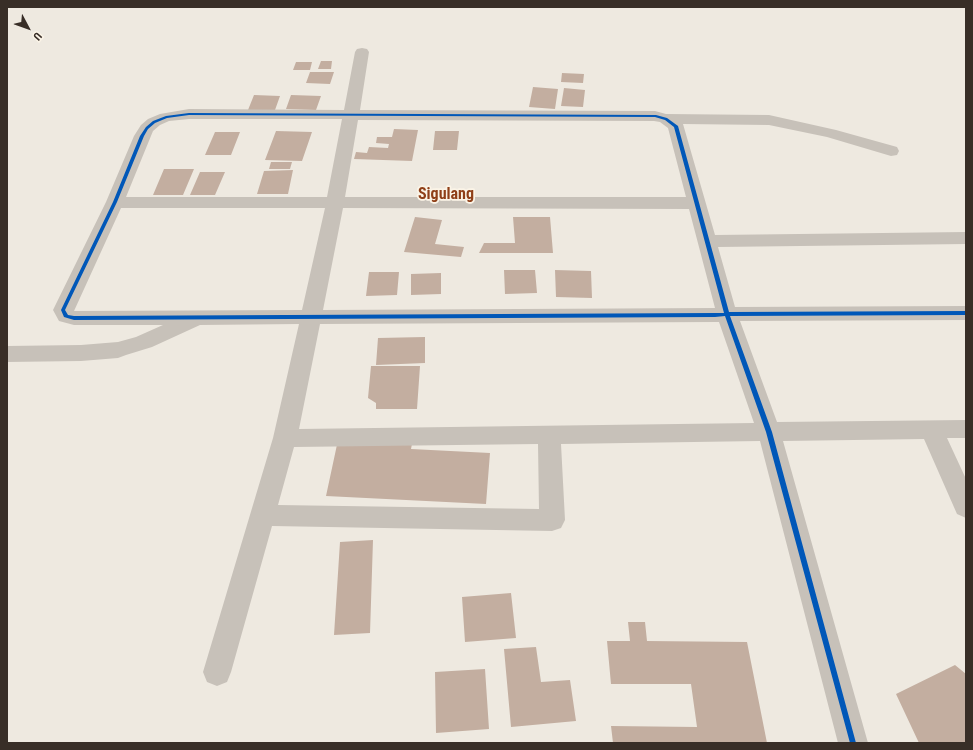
<!DOCTYPE html>
<html>
<head>
<meta charset="utf-8">
<style>
  body { margin:0 }
  #map { position:relative; width:973px; height:750px; overflow:hidden; background:#eee9e0; font-family:"Roboto Condensed",sans-serif }
  canvas { display:block }
  .frame { position:absolute; inset:0; border:8px solid #382e27; pointer-events:none }
  .north { position:absolute; left:8px; top:8px; width:40px; height:40px; -webkit-text-stroke:3px #fbf4e7; paint-order:stroke; rotate:131deg; font-size:11px; font-weight:700; line-height:16px; text-align:center; color:#382e27 }
  .north::after { content:''; display:block; margin:auto; width:14px; height:18px; background:#382e27; clip-path:polygon(50% 0,100% 100%,50% 72%,0 100%) }
</style>
</head>
<body>
<div id="map">
<canvas width="973" height="750"></canvas>
<div class="frame"></div>
<div class="north">U</div>
</div>
<script>
const g = document.querySelector('canvas').getContext('2d');
g.lineJoin = 'round';
function fill(path, color) { g.fillStyle = color; g.fill(path, 'evenodd'); }
const toPath = rows => new Path2D(rows.map(r => 'M' + r).join(''));
function write(font, color, halo, rows, align = 'center') {
  g.font = font + ' "Roboto Condensed",sans-serif'; g.lineWidth = 3.5; g.setLineDash([]); g.textBaseline = 'middle'; g.strokeStyle = halo; g.fillStyle = color; for (const [text, x, y, turn = 0] of rows) {
    g.save(); g.translate(x, y); g.rotate((+turn || 0) * Math.PI / 180); g.textAlign = isNaN(turn) ? turn : align; if (halo) g.strokeText(text, 0, 0); g.fillText(text, 0, 0); g.restore();
  }
}
const building = toPath([
  [321,61,332,61,331,69,318,69],
  [296,62,312,62,310,70,293,70],
  [310,72,334,72,330,84,306,83],
  [562,73,584,74,583,83,561,82],
  [533,87,558,89,555,109,529,107],
  [564,88,585,90,583,107,561,106],
  [254,95,280,96,275,110,248,110],
  [291,95,321,96,316,110,286,109],
  [394,129,418,130,412,161,354,159,356,152,367,153,369,147,388,148,389,144,376,143,377,137,392,137],
  [276,131,312,132,302,161,265,160],
  [435,131,459,131,457,150,433,150],
  [215,132,240,132,231,155,205,155],
  [271,162,292,162,290,169,269,169],
  [164,169,194,169,183,195,153,195],
  [293,170,288,194,257,194,264,171],
  [200,172,225,172,215,195,190,195],
  [415,217,442,220,435,244,464,247,461,257,404,252],
  [513,217,550,217,553,253,479,253,484,243,515,243],
  [504,270,535,270,537,293,505,294],
  [555,270,591,271,592,298,556,297],
  [369,272,399,272,397,295,366,296],
  [441,273,441,294,411,295,411,274],
  [425,337,425,363,376,365,378,338],
  [371,366,420,366,417,409,376,409,376,403,368,398],
  [338,440,412,444,411,449,490,453,486,504,326,496],
  [373,540,370,633,334,635,340,542],
  [511,593,516,638,465,642,462,597],
  [628,622,645,622,647,641,747,642,767,743,613,743,611,726,697,727,691,684,611,684,607,641,630,641],
  [536,647,541,682,570,680,576,721,511,727,504,649],
  [955,665,966,674,966,743,919,743,896,694],
  [485,669,489,729,436,733,435,672]
]);
const minor = toPath([
  [362,48,367,49,369,52,360,110,655,111,666,114,769,115,836,130,897,147,899,151,897,155,891,156,827,137,769,125,683,124,715,235,966,232,966,244,718,247,735,307,966,306,966,320,740,321,777,422,966,420,966,438,947,438,966,479,966,518,957,514,924,439,783,441,868,743,838,743,760,441,561,444,565,520,561,528,552,531,272,526,231,672,227,682,217,686,207,682,203,672,273,438,299,324,200,325,152,347,126,355,118,358,81,361,7,362,7,346,81,345,118,342,136,337,163,325,74,325,59,321,53,310,106,202,134,136,141,125,148,119,160,114,189,109,344,110,355,52,357,49,362,48],
  [189,119,342,119,327,197,126,197,153,131,160,125,169,121,189,119],
  [358,120,654,121,660,122,668,128,686,197,345,197,358,120],
  [121,208,325,208,302,310,74,311,121,208],
  [343,208,689,209,715,308,323,310,343,208],
  [715,322,719,322,754,423,299,429,320,324,715,322],
  [538,444,539,509,278,505,294,447,538,444]
]);
const cycleway = toPath([
  [189,113,656,115,667,118,678,126,729,312,966,311,966,315,730,316,772,432,856,743,850,743,766,432,725,316,715,317,74,320,64,317,61,310,113,202,140,136,146,127,153,121,166,116,189,113],
  [189,115,655,117,665,120,674,127,724,313,715,313,74,316,68,315,65,310,117,202,144,136,148,129,155,123,167,118,189,115]
]);
const quarterNames = [
  ["Sigulang",446,195]
];
fill(building, '#c3aea0');
fill(minor, '#c7c1b9');
fill(cycleway, '#0057b8');
write('bold 16px', '#8f3f18', '#fbf4e7', quarterNames);
</script>
</body>
</html>
